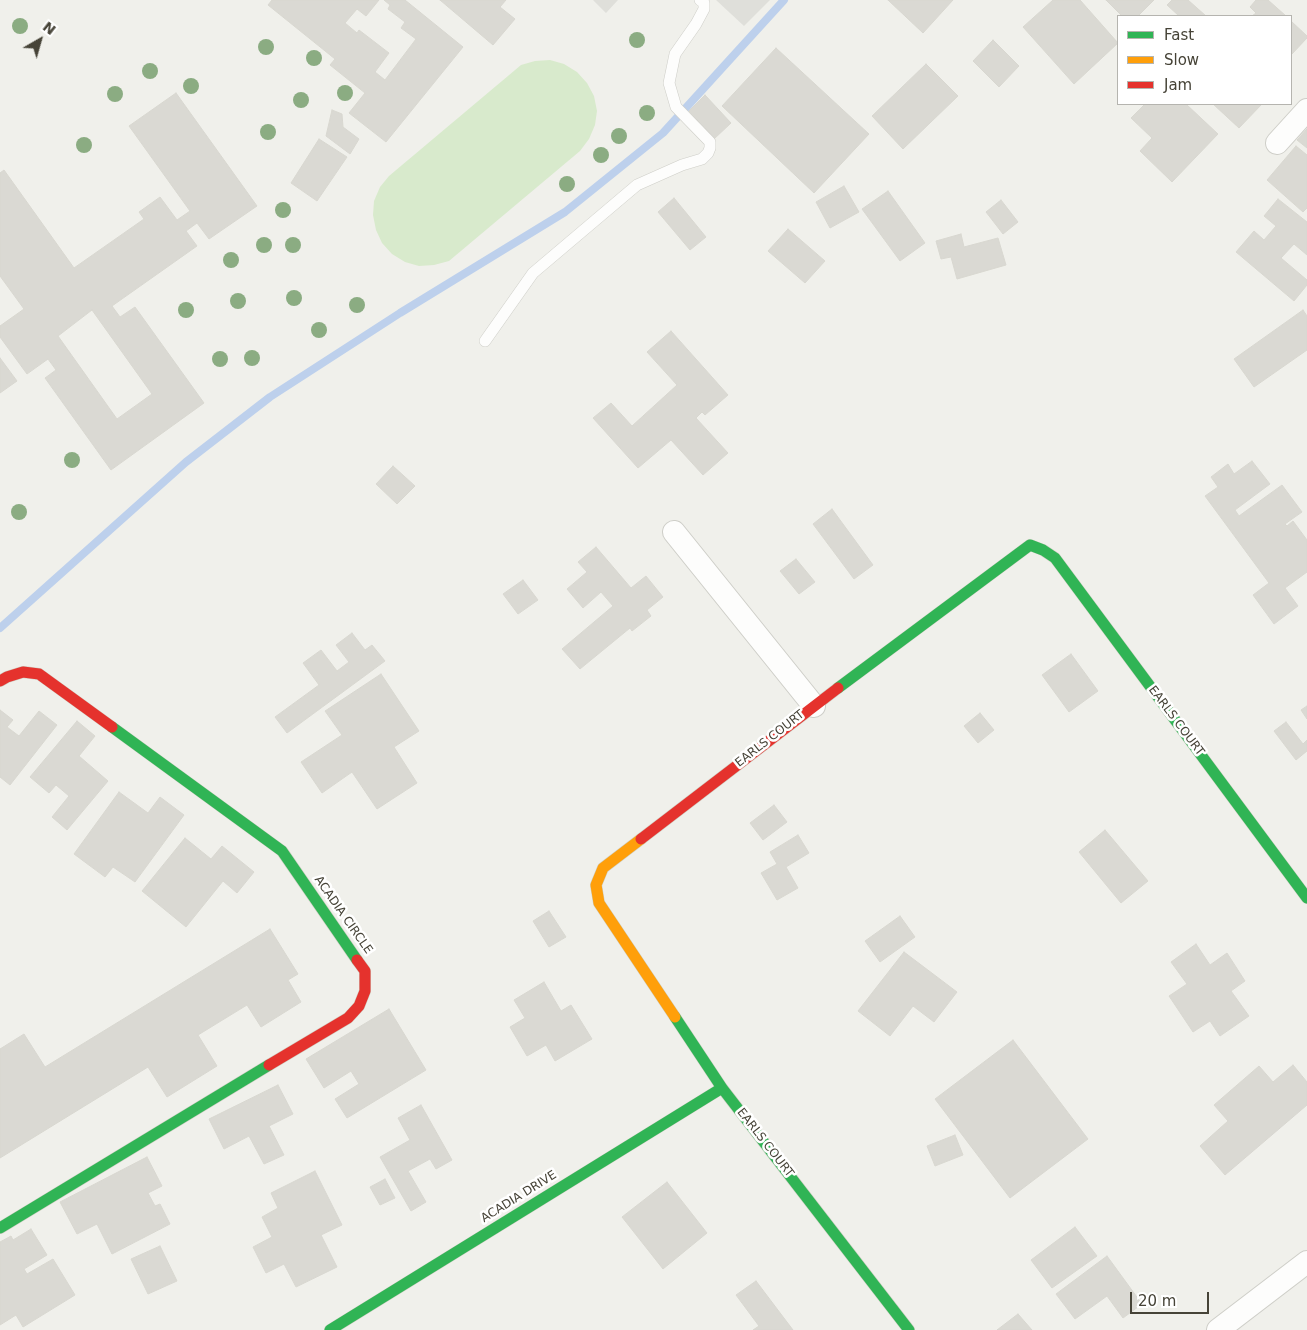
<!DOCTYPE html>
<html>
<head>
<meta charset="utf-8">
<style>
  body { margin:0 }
  #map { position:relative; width:1307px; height:1330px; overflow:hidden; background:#f0f0eb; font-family:"DejaVu Sans",sans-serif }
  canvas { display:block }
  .legend { position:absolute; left:1117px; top:15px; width:175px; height:90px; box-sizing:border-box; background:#fff; border:1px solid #b5b4af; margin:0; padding:6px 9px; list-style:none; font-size:15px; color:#464337 }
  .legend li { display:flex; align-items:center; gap:10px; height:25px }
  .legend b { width:25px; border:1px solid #b5b4af }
  .north { position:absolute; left:15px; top:15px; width:50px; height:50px; -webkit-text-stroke:4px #fff; paint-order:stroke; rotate:38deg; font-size:14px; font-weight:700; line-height:20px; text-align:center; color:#464337 }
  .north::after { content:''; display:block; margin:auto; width:18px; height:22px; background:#464337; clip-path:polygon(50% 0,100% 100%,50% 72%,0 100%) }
  .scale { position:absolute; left:1130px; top:1292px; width:79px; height:22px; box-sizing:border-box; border:2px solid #464337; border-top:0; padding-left:6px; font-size:15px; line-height:18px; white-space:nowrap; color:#464337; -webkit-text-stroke:4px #fff; paint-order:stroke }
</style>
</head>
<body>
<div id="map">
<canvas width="1307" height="1330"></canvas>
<ul class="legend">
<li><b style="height:6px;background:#30b455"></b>Fast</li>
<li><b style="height:6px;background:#ff9f0a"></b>Slow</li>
<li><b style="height:6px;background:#e5322d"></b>Jam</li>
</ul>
<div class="north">N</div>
<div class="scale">20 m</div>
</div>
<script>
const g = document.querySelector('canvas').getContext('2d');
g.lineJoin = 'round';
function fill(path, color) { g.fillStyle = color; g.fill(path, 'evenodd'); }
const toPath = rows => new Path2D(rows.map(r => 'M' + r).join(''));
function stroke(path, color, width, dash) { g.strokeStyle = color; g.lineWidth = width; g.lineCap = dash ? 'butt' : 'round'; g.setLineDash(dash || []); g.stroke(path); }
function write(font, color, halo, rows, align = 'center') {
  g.font = font + ' "DejaVu Sans",sans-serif'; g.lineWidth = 5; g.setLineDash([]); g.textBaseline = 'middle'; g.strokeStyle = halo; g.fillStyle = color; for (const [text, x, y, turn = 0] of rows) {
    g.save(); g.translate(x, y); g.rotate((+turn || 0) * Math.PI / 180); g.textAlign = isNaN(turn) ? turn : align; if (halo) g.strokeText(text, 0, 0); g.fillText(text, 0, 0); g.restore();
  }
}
const green = toPath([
  [550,60,564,64,577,72,587,83,594,96,597,111,595,125,589,139,580,151,449,261,434,265,419,266,405,262,392,254,382,243,376,230,373,215,374,201,380,187,389,176,521,65,535,61]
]);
const parking = toPath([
  [593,0,618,0,606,13],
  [716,0,770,0,744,26]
]);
const stream = toPath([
  [0,628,186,462,270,397,400,313,565,212,663,133,784,0]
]);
const building = toPath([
  [272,0,379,0,366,16,357,9,345,23,357,33,359,30,389,53,375,72,385,80,416,39,401,28,405,22,388,9,390,5,384,0,405,0,463,47,386,142,349,113,365,93,330,65,335,59,268,5,272,0],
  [440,0,506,0,500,7,515,19,493,45,440,0],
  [888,0,953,0,923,33,888,0],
  [1053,0,1080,0,1118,43,1074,84,1023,27,1053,0],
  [1106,0,1154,0,1138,16,1122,16,1106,0],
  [1172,0,1188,0,1206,16,1179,16,1167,5,1172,0],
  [1256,0,1268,0,1286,16,1252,16,1256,13,1250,7,1256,0],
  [1291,21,1307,36,1307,38,1291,55,1291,21],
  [993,40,1019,66,999,87,973,61,993,40],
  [776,48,869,134,814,193,722,106,776,48],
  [926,64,958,96,903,149,872,116,926,64],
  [176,93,257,206,209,239,197,223,186,231,197,246,112,306,120,317,135,307,204,403,111,470,45,378,56,370,48,359,27,374,0,337,0,326,24,309,0,276,0,173,4,170,74,268,144,219,139,212,160,197,177,220,190,211,129,126,176,93],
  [92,310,152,394,117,419,58,336,92,310],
  [705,95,731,123,714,139,689,111,705,95],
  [1145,104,1186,104,1218,134,1172,182,1140,151,1152,138,1131,118,1145,104],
  [1213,104,1262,104,1239,128,1213,104],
  [332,110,342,114,343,127,359,139,350,154,326,136,332,110],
  [1307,129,1307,148,1297,140,1307,129],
  [319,139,347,157,317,201,291,183,319,139],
  [1296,146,1307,155,1307,208,1303,212,1267,180,1296,146],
  [844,186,859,212,830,228,816,202,844,186],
  [888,191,925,243,900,261,862,209,888,191],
  [674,198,706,237,690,250,658,212,674,198],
  [1278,199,1307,222,1307,255,1294,244,1281,258,1307,280,1307,285,1294,301,1236,252,1254,231,1264,240,1276,226,1264,216,1278,199],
  [1001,200,1018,222,1003,234,986,212,1001,200],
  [788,229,825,261,805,283,768,251,788,229],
  [961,234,964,247,998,238,1006,265,957,279,951,257,941,259,936,241,961,234],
  [1303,310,1307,316,1307,350,1254,387,1234,359,1303,310],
  [671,331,728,395,705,415,702,412,696,418,728,453,703,475,671,440,638,468,593,418,611,403,632,426,677,385,647,352,671,331],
  [0,358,17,381,0,393,0,358],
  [1252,461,1270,484,1235,510,1239,516,1282,485,1302,512,1285,524,1287,526,1293,521,1307,540,1307,572,1285,588,1298,606,1274,624,1253,595,1269,583,1205,496,1218,487,1211,477,1228,464,1234,474,1252,461],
  [393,466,415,486,397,504,376,484,393,466],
  [832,509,873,565,854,579,813,524,832,509],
  [596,547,631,588,646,576,663,597,647,610,651,616,632,631,630,628,580,669,562,649,613,606,601,592,583,608,567,589,587,572,578,562,596,547],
  [796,559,815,582,799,594,780,571,796,559],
  [523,580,538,600,518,614,503,594,523,580],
  [352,633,365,650,372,645,385,661,287,733,275,717,319,685,303,663,321,650,337,671,349,662,336,645,352,633],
  [1071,654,1098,691,1069,712,1042,675,1071,654],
  [381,674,419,731,394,747,417,783,377,809,352,772,322,793,301,762,342,735,325,711,381,674],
  [1307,706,1307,719,1301,710,1307,706],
  [0,710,13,720,7,727,19,736,39,711,57,725,10,785,0,777,0,710],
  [980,713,994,730,978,743,964,726,980,713],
  [77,721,95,736,79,756,108,781,67,830,52,817,69,796,56,785,49,793,30,777,77,721],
  [1286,722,1303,744,1307,740,1307,751,1296,760,1274,731,1286,722],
  [119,792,148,813,160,797,184,815,135,882,113,867,105,877,74,854,119,792],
  [774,805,787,822,763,840,750,823,774,805],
  [1105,830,1148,881,1121,903,1079,852,1105,830],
  [798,835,809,853,786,867,798,888,777,900,761,873,777,864,770,852,798,835],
  [185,838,211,859,222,846,254,872,237,893,223,881,186,927,142,891,185,838],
  [549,911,566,937,549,947,533,921,549,911],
  [900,916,915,937,880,962,865,941,900,916],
  [270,929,298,974,288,980,301,1002,261,1027,247,1005,198,1035,217,1066,167,1097,148,1067,0,1158,0,1049,24,1034,45,1067,270,929],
  [1196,944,1210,965,1227,953,1245,981,1231,991,1249,1016,1220,1036,1210,1021,1193,1032,1169,996,1187,984,1171,962,1196,944],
  [904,952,957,992,934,1022,913,1006,890,1036,858,1011,904,952],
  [544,982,561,1011,571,1005,592,1039,555,1061,546,1045,527,1056,510,1027,525,1018,514,1000,544,982],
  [389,1009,426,1070,347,1118,335,1099,359,1084,351,1071,324,1088,306,1059,389,1009],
  [1013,1040,1088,1139,1010,1198,935,1099,1013,1040],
  [1293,1065,1307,1082,1307,1105,1225,1175,1200,1146,1228,1121,1214,1105,1259,1066,1273,1082,1293,1065],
  [278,1085,293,1114,269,1126,284,1155,264,1164,249,1136,224,1149,209,1119,278,1085],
  [421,1105,452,1160,436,1169,430,1159,408,1171,426,1202,411,1211,380,1157,410,1140,398,1118,421,1105],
  [955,1135,963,1155,935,1166,927,1146,955,1135],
  [147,1157,162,1186,148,1193,155,1206,160,1204,170,1224,112,1254,97,1224,77,1234,60,1202,147,1157],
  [315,1171,342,1225,321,1235,337,1267,296,1287,284,1264,266,1273,253,1247,272,1237,262,1217,278,1208,271,1193,315,1171],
  [385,1179,395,1198,380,1205,370,1187,385,1179],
  [667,1182,707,1233,663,1269,622,1217,667,1182],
  [1075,1227,1097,1256,1052,1288,1031,1260,1075,1227],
  [31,1229,47,1255,24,1269,27,1274,53,1259,75,1295,23,1327,16,1315,0,1325,0,1242,11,1236,13,1240,31,1229],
  [160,1246,177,1281,148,1294,131,1259,160,1246],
  [1107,1256,1142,1304,1123,1318,1107,1296,1075,1319,1056,1294,1107,1256],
  [756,1281,793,1330,753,1330,759,1326,736,1295,756,1281],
  [1018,1314,1032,1330,997,1330,1018,1314]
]);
const lane = toPath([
  [485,341,533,273,637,185,682,165,702,159,708,153,710,148,710,142,676,107,669,83,675,54,696,24,704,9,704,3,700,0]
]);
const street = toPath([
  [1277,143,1307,110],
  [674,532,814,706],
  [1218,1330,1307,1262]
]);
const fast = toPath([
  [838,688,1030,545,1043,550,1055,558,1307,898],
  [112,727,282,851,357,960],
  [675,1017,722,1088,909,1330],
  [0,1228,269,1065],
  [330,1330,722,1088]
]);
const slow = toPath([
  [641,839,603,868,596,885,599,903,675,1017]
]);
const jam = toPath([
  [0,681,7,677,23,672,39,674,112,727],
  [641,839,838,688],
  [269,1065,348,1018,359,1006,365,991,365,971,357,960]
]);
const trees = [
  [20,26],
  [637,40],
  [266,47],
  [314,58],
  [150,71],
  [191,86],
  [345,93],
  [115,94],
  [301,100],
  [647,113],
  [268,132],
  [619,136],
  [84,145],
  [601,155],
  [567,184],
  [283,210],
  [264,245],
  [293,245],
  [231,260],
  [294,298],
  [238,301],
  [357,305],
  [186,310],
  [319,330],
  [252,358],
  [220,359],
  [72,460],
  [19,512]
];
const streetNames = [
  ["EARLS COURT",1176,721,53],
  ["EARLS COURT",770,739,-38],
  ["ACADIA CIRCLE",343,915,55],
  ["EARLS COURT",765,1143,52],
  ["ACADIA DRIVE",519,1197,-32]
];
fill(green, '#d8eacc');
fill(parking, '#dfdfda');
stroke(stream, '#bdd0ec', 8);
fill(building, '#dad9d3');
stroke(building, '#d8d7d0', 1);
stroke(lane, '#cecec8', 12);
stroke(street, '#cecec8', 24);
stroke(fast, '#cecec2', 12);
stroke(slow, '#cecec2', 12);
stroke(jam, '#cecec2', 12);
stroke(lane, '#fdfdfc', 11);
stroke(street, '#fdfdfc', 22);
stroke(fast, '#30b455', 11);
stroke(slow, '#ff9f0a', 11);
stroke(jam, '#e5322d', 11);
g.fillStyle = '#8bac82';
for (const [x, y] of trees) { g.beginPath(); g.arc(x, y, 8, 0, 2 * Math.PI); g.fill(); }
write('12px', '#464337', '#fff', streetNames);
</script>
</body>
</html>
